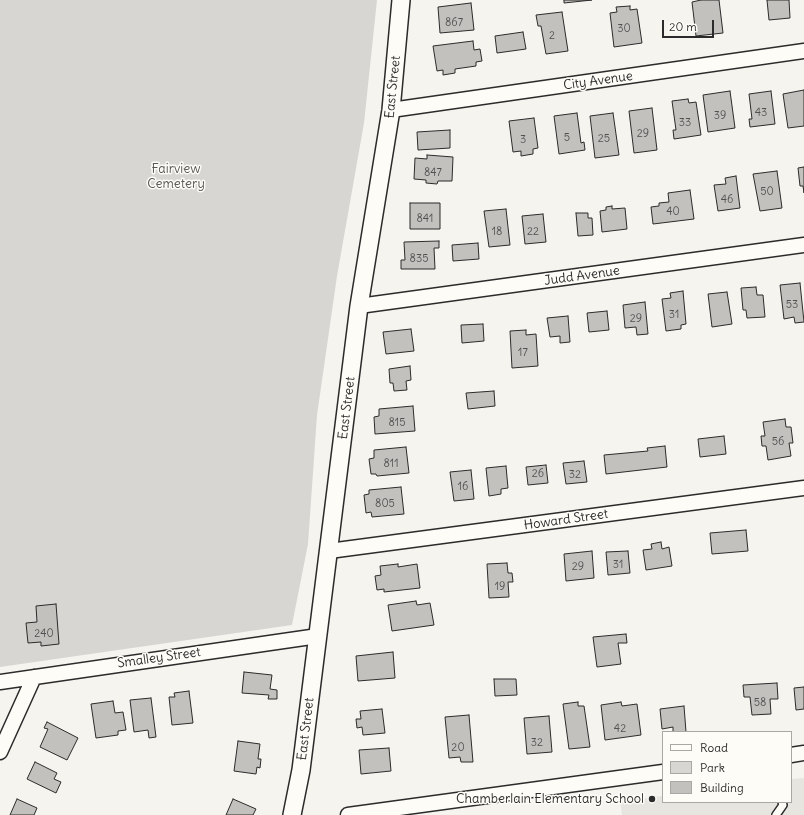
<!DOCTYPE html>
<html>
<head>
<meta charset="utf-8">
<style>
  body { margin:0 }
  #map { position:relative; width:804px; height:815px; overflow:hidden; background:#f5f4ef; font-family:Delius,sans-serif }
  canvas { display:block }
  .legend { position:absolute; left:662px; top:731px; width:130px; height:72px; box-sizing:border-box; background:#fdfcf7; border:1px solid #a9a8a5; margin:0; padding:5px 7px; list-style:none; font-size:12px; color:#2b2b2b }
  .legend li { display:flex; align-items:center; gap:8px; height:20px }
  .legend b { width:20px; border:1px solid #a9a8a5 }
  .scale { position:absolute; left:662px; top:20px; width:52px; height:18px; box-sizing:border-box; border:2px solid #2b2b2b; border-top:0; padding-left:5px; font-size:12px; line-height:14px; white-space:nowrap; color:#2b2b2b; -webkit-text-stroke:3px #fdfcf7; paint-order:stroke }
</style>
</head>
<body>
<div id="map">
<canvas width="804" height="815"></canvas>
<ul class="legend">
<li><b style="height:5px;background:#fdfcf7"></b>Road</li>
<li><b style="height:11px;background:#d7d6d2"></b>Park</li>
<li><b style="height:11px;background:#c2c1be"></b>Building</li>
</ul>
<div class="scale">20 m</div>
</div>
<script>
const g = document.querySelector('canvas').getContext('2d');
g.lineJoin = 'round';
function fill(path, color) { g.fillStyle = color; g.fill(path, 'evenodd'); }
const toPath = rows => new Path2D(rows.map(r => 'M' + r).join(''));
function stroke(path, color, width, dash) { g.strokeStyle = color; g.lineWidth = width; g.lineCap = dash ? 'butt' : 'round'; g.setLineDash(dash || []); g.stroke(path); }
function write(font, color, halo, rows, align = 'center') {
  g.font = font + ' Delius,sans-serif'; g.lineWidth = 3; g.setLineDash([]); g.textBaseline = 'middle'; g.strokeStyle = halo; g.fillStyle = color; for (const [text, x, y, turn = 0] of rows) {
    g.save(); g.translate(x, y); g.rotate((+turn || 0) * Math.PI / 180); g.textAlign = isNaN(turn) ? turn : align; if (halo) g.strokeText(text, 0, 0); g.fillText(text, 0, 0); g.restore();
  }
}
const built = toPath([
  [804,778,804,815,622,815,620,801,663,796,663,802,791,802,791,779]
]);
const green = toPath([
  [0,0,377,0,364,123,337,276,317,415,308,544,292,625,0,667]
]);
const building = toPath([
  [564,0,592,0,564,3,564,0],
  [701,0,719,0,723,33,696,36,692,2,701,0],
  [767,0,789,0,790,18,769,20,767,0],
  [471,3,474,30,440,33,438,7,471,3],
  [630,6,630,10,637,9,642,43,614,47,610,13,617,12,616,7,630,6],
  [562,12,568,51,546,54,541,26,538,26,536,15,562,12],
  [523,32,526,49,497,53,495,36,523,32],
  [473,41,474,50,480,49,482,61,476,62,476,66,455,69,455,73,443,75,443,70,437,71,433,46,473,41],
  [804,90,804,126,788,128,783,94,804,90],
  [730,91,735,128,708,132,703,95,730,91],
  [771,91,775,124,750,127,749,119,752,119,749,94,771,91],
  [688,99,689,103,696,102,701,135,674,139,673,130,676,130,672,101,688,99],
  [652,108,657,150,634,153,629,111,652,108],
  [577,113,581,143,584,142,585,150,559,154,554,116,577,113],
  [613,113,619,155,595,158,590,116,613,113],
  [534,118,538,148,533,149,533,154,521,156,521,151,513,152,509,121,534,118],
  [450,130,450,148,418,150,417,132,450,130],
  [427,155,453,157,452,181,438,181,437,184,426,183,426,180,414,179,415,158,427,159,427,155],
  [804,167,804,193,803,186,800,186,798,168,804,167],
  [777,171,782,208,760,211,753,174,777,171],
  [736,176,740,208,718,211,714,185,726,184,725,178,736,176],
  [690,190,694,219,653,224,651,207,659,206,659,203,669,202,668,193,690,190],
  [410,203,440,203,440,229,410,229,410,203],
  [612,206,612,209,625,208,627,229,602,232,600,211,606,210,606,207,612,206],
  [506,209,510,245,489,247,484,211,506,209],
  [576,213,588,213,588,218,592,218,593,235,578,236,576,213],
  [543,214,546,242,525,244,522,216,543,214],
  [439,241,439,248,434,248,435,269,401,269,401,260,405,260,404,242,439,241],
  [478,243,479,259,453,261,452,245,478,243],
  [800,283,804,322,795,323,794,317,784,319,780,285,800,283],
  [756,287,757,295,763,295,765,317,747,318,746,310,743,310,741,288,756,287],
  [683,291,686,324,681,325,681,329,666,331,662,299,671,298,670,293,683,291],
  [727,292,732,324,712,327,708,294,727,292],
  [645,302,648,334,637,335,636,327,625,328,623,305,645,302],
  [607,311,609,330,589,332,587,313,607,311],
  [568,316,570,342,560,343,560,336,550,337,547,318,568,316],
  [483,324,484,341,462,343,461,325,483,324],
  [411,329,414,351,386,354,383,332,411,329],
  [526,330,526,335,536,334,538,366,512,368,510,331,526,330],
  [410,366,411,380,406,381,407,390,394,391,393,383,390,383,389,369,410,366],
  [494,391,495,406,468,409,466,393,494,391],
  [413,406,415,431,375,434,374,417,379,416,379,409,413,406],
  [785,419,786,427,791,427,793,443,789,443,791,456,768,460,766,446,762,446,761,436,765,436,763,422,785,419],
  [724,436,726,454,700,457,698,439,724,436],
  [665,446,667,467,606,474,604,455,648,451,647,448,665,446],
  [406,447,409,473,377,476,376,474,371,474,369,459,374,458,374,450,406,447],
  [584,461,587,482,566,484,563,463,584,461],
  [546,465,548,483,528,485,526,467,546,465],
  [506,466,508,488,501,489,501,494,489,496,486,468,506,466],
  [471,470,474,499,454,501,450,472,471,470],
  [401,487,404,514,372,517,371,512,366,513,364,495,369,494,369,490,401,487],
  [746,530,748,551,712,554,710,533,746,530],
  [661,542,662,549,669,547,672,566,646,570,643,550,652,549,651,544,661,542],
  [592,551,594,578,566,581,564,554,592,551],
  [628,551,630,573,608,575,606,552,628,551],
  [507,563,508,573,512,573,513,582,508,582,509,597,489,598,487,564,507,563],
  [398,564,398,567,417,564,420,588,384,592,384,589,377,590,375,576,381,575,380,566,398,564],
  [416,601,417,605,430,603,434,625,392,631,388,605,416,601],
  [56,604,59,644,41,646,41,642,28,643,26,623,37,622,36,606,56,604],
  [626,634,627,643,618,643,621,664,597,667,593,637,626,634],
  [393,652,395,678,358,681,356,656,393,652],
  [244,672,272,675,270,689,277,690,277,699,268,699,269,695,242,693,244,672],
  [494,679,516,679,517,695,495,696,494,679],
  [777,683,778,699,770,699,771,714,752,715,750,697,744,697,743,685,777,683],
  [804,687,804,709,796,710,794,688,804,687],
  [189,691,193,723,172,725,169,697,175,697,174,693,189,691],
  [151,698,156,737,149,738,148,730,134,732,130,700,151,698],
  [113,701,115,713,123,712,126,730,118,731,118,735,96,738,91,704,113,701],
  [578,702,578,706,584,706,590,747,569,749,563,704,578,702],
  [621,702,622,706,637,704,641,735,605,740,601,705,621,702],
  [684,706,686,732,673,732,673,727,662,729,660,709,684,706],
  [382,709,385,733,363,735,362,727,357,728,356,719,361,719,360,711,382,709],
  [469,715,473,762,461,762,460,757,449,758,445,717,469,715],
  [549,716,552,752,527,754,524,718,549,716],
  [47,722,78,738,67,760,40,747,48,729,44,728,47,722],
  [238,741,260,744,258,759,261,759,260,768,257,767,256,774,234,771,238,741],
  [389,748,391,771,361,774,359,750,389,748],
  [35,762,57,773,54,779,61,782,56,793,27,779,35,762],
  [17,799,37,808,34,815,10,815,17,799],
  [233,799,256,809,253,815,226,815,233,799]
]);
const service = toPath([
  [776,815,783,805,782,802]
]);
const minor = toPath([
  [391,110,804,51],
  [359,306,804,245],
  [329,551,804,488],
  [0,682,318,636],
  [0,752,34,677],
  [791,755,804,753],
  [348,815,663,772]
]);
const tertiary = toPath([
  [292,815,301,770,359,306,391,110,401,0]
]);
const markers = [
  [652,799,4,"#2b2b2b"]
];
const numberNames = [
  ["867",454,23],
  ["30",624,29],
  ["2",552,36],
  ["43",761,113],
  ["39",720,116],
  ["33",685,123],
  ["29",643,134],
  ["5",567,138],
  ["25",604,139],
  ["3",523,140],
  ["847",433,173],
  ["50",767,192],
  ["46",727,200],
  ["40",673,212],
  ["841",425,219],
  ["18",497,232],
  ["22",533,232],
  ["835",419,259],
  ["53",792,305],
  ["31",674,315],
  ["29",636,319],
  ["17",523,353],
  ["815",397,423],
  ["56",778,442],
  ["811",391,464],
  ["26",538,474],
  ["32",575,475],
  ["16",463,487],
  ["805",385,504],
  ["31",618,565],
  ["29",578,567],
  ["19",500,587],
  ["240",44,634],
  ["58",760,703],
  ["42",620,729],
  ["32",537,743],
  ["20",458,748]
];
const streetNames = [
  ["City Avenue",598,81,-8],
  ["East Street",393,87,-84],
  ["Judd Avenue",582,276,-8],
  ["East Street",347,408,-83],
  ["Howard Street",566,520,-8],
  ["Smalley Street",159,658,-8],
  ["East Street",306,729,-83]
];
const parkNames = [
  ["Fairview",176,169],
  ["Cemetery",176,184]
];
const poiNames = [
  ["Chamberlain Elementary School",644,799]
];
fill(built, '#e6e5e0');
fill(green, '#d7d6d2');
fill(building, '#c2c1be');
stroke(building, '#2b2b2b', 1);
stroke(service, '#2b2b2b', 10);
stroke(minor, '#2b2b2b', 17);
stroke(tertiary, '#2b2b2b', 20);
stroke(service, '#fdfcf7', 7);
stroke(minor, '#fdfcf7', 14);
stroke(tertiary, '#fdfcf7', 17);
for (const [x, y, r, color] of markers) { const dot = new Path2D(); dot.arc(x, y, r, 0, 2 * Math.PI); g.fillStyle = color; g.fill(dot); stroke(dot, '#fdfcf7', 1.5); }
write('11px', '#515050', null, numberNames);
write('13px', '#2b2b2b', '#fdfcf7', streetNames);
write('13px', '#565655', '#fdfcf7', parkNames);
write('13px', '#2b2b2b', '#fdfcf7', poiNames, 'right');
</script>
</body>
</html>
